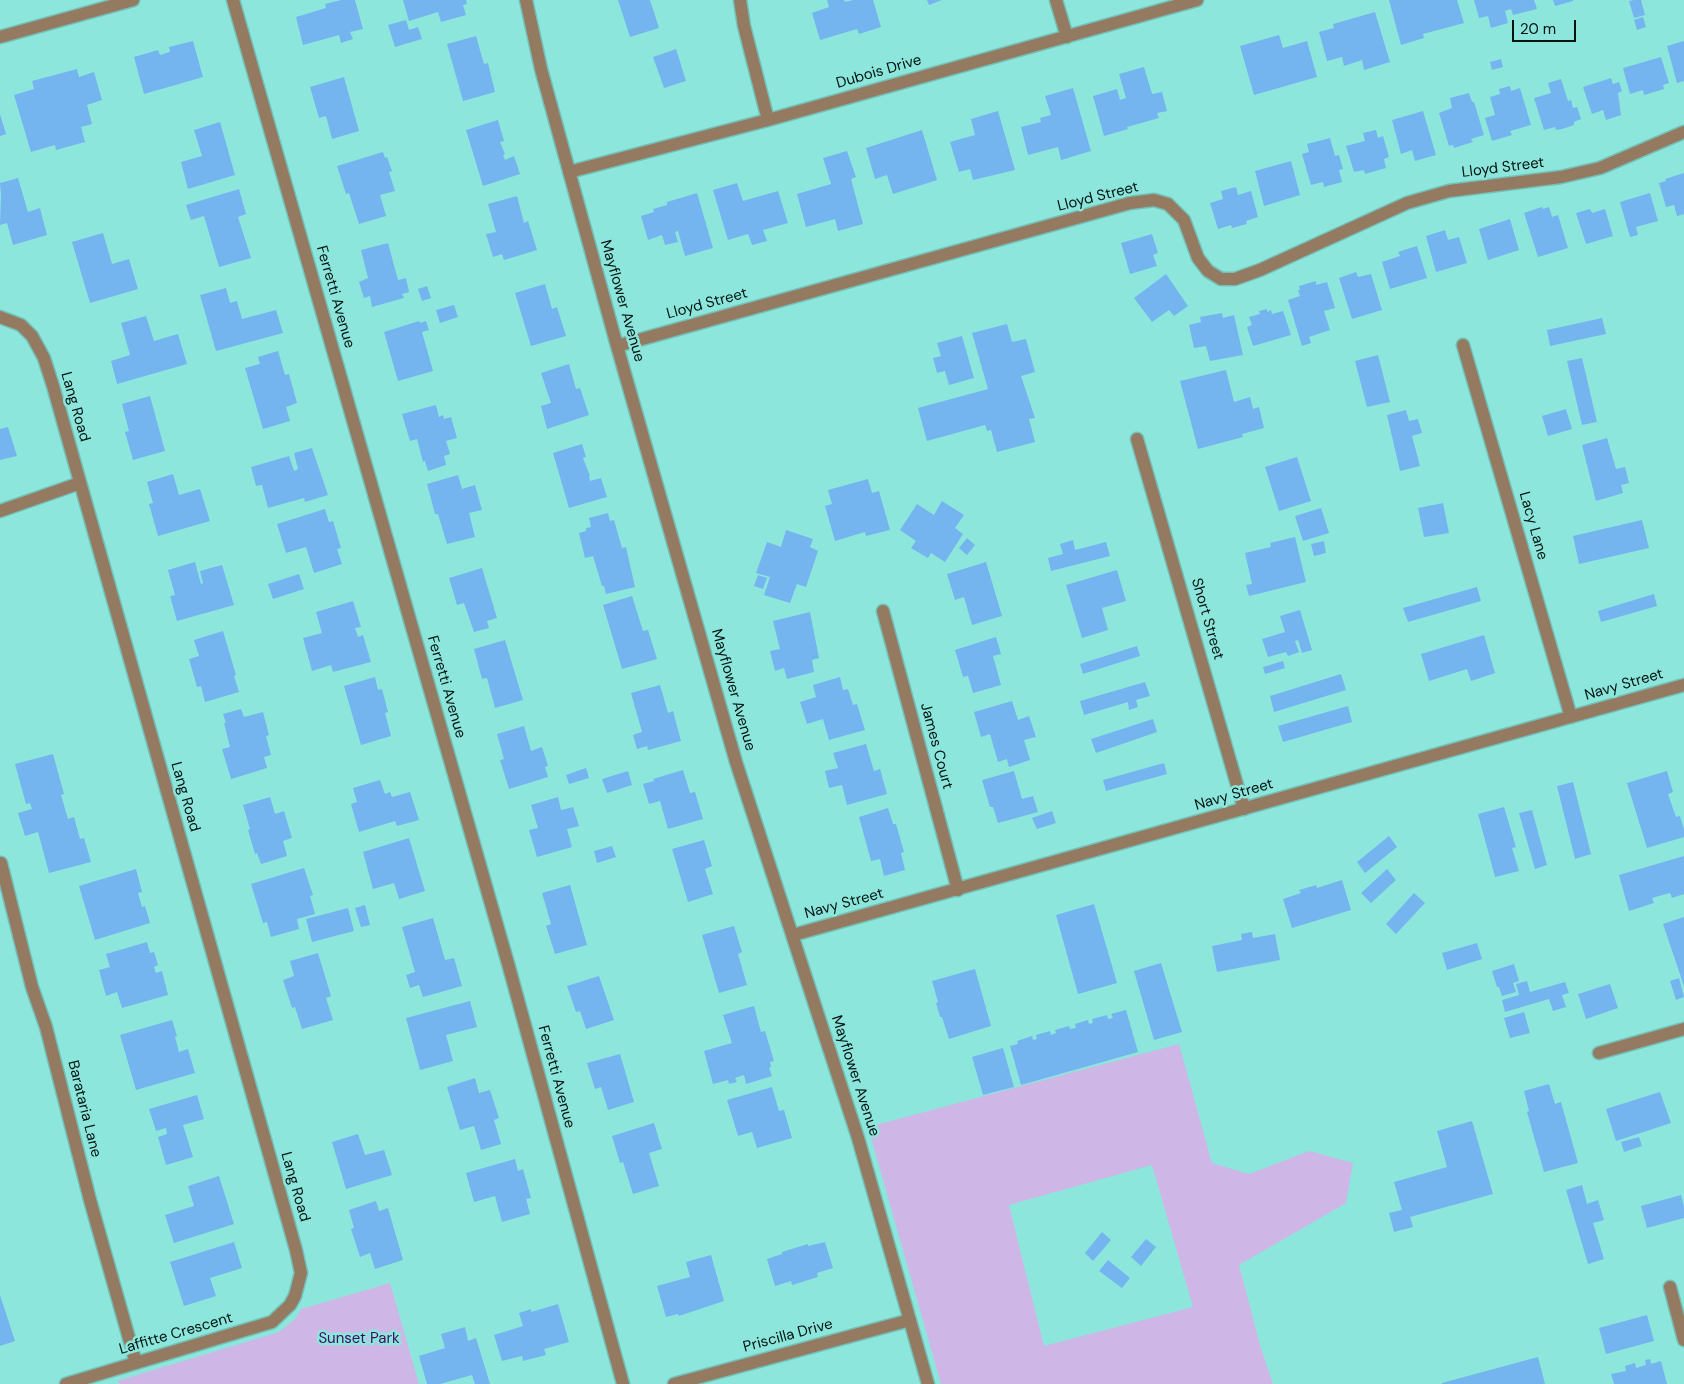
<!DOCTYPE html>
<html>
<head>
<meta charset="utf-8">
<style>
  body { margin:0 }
  #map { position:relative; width:1684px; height:1384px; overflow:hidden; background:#8de6dc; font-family:"DM Sans",sans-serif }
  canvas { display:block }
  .scale { position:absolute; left:1512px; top:20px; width:64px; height:22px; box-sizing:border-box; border:2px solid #001310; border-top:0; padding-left:6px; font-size:15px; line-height:18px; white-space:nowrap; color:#001310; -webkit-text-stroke:4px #8de6dc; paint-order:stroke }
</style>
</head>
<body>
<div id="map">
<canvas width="1684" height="1384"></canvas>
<div class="scale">20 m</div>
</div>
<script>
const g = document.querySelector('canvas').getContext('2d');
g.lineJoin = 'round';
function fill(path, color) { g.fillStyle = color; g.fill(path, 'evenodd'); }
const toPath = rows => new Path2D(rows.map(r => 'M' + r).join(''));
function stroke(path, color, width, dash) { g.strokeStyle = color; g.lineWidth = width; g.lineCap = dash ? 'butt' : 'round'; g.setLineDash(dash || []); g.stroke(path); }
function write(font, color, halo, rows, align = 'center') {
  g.font = font + ' "DM Sans",sans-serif'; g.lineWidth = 5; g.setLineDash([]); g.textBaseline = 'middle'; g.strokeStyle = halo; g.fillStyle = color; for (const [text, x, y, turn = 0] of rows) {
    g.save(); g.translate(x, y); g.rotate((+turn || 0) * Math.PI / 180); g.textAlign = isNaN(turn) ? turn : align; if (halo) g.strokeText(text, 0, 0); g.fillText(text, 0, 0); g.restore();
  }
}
const green = toPath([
  [1179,1044,1212,1163,1249,1174,1309,1151,1353,1163,1346,1203,1239,1265,1260,1345,1273,1384,941,1384,868,1127],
  [1152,1165,1193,1307,1044,1346,1009,1205],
  [390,1283,419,1384,120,1384,117,1381,279,1332,296,1318,301,1309]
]);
const building = toPath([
  [341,0,355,0,363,29,350,32,353,39,341,43,339,35,303,45,296,17,326,8,325,4],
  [403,0,466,0,467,4,463,5,466,15,441,22,438,12,409,21],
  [618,0,650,0,659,28,630,37],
  [827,0,844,0,845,2,853,0,873,0,881,27,859,34,857,29,820,40,812,13,829,7],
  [927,0,942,0,929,5],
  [1389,0,1457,0,1464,23,1423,34,1424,38,1401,45],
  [1474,0,1534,0,1537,9,1513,15,1511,9,1505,11,1508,23,1491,28,1488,16,1479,18],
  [1553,0,1573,0,1573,1,1555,6],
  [1634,0,1641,0,1645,15,1634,18,1629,1],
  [1375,12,1390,62,1364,70,1362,60,1344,66,1342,57,1327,61,1319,32,1334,28,1333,24],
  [1643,17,1646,27,1637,30,1634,20],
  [406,20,409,30,418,27,422,39,395,47,388,25],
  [1279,35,1283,48,1307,41,1317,77,1254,95,1240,46],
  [476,36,484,64,488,63,495,92,463,101,447,44],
  [193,41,203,77,144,94,134,57,158,50,160,55,170,52,169,47],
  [1684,41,1684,81,1677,83,1667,46],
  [676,49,686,81,664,88,653,57],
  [1661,57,1669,83,1663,85,1664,89,1644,95,1643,90,1630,94,1623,68],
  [1501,59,1503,67,1492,70,1490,62],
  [1144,67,1152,94,1162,92,1167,111,1157,113,1159,118,1127,127,1128,129,1104,136,1093,96,1117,89,1120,100,1126,98,1119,74],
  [77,69,79,77,94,72,102,100,87,105,92,124,81,127,85,142,56,150,55,145,31,152,14,95,34,89,32,81],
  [344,77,359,131,332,139,326,116,319,118,310,87],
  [1611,78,1613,84,1619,82,1622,91,1618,93,1621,115,1606,120,1603,110,1592,114,1583,87],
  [1561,79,1568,101,1571,100,1573,108,1577,107,1581,119,1574,122,1574,125,1562,129,1556,130,1555,127,1544,130,1534,98,1551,93,1548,83],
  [1510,86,1511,91,1520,88,1531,125,1510,131,1512,135,1492,141,1485,118,1495,115,1490,97,1500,94,1499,89],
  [1073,88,1091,151,1061,160,1058,147,1028,155,1021,127,1041,122,1040,118,1051,115,1045,96],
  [1469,93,1472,102,1474,102,1484,135,1471,139,1473,142,1454,148,1453,145,1449,146,1439,113,1452,108,1450,98],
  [998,111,1015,170,973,180,970,169,959,172,950,142,975,135,971,119],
  [1423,111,1436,155,1415,161,1412,150,1401,154,1392,120],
  [0,114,6,134,0,136],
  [498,120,504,141,500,142,505,154,503,155,505,160,514,156,520,174,483,186,466,130],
  [220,122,235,175,188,189,181,162,202,156,194,130],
  [922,130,937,180,893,194,887,175,875,179,866,148],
  [1376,130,1378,138,1383,136,1389,157,1384,159,1386,168,1365,174,1364,170,1354,172,1346,146,1365,141,1363,133],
  [1330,138,1335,156,1339,155,1343,169,1339,170,1342,182,1324,187,1323,182,1311,185,1302,154,1309,152,1307,144],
  [847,151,856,177,851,179,863,224,838,231,835,219,806,227,797,194,831,184,823,158],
  [383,152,385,158,387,157,392,171,389,172,395,191,380,195,386,216,359,224,349,193,346,194,337,166],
  [1291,161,1300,195,1264,206,1255,171],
  [1684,173,1684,214,1677,216,1674,205,1666,207,1659,183,1666,181,1665,179],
  [18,178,28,212,40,208,47,235,13,245,7,223,0,225,1,195,0,183],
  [737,183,743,201,778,191,788,223,763,230,767,241,752,245,748,234,728,240,713,190],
  [1236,187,1238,195,1251,191,1258,217,1246,221,1247,224,1232,228,1231,225,1218,229,1210,203,1223,199,1221,191],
  [239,189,246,214,238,217,251,258,219,267,204,216,191,220,186,205],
  [697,193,713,248,685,256,678,231,675,232,678,242,665,245,662,235,648,240,641,216,654,212,653,209,667,205,667,202],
  [1650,193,1658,221,1636,227,1638,235,1630,237,1620,202],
  [517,196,524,223,528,221,537,250,504,260,502,254,493,257,486,234,496,232,488,204],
  [1542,207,1543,209,1549,207,1552,217,1558,215,1568,248,1538,257,1524,213],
  [1590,209,1592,213,1605,209,1613,236,1586,244,1576,213],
  [1510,219,1519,250,1488,260,1479,229],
  [1445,230,1448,240,1459,237,1467,263,1436,272,1426,236],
  [103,233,112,264,129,259,138,289,90,303,72,242],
  [1152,234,1158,253,1153,255,1157,266,1130,274,1121,243],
  [388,243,398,280,406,278,409,292,402,294,404,298,372,307,370,296,364,298,359,282,368,278,361,250],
  [1417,246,1427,278,1390,289,1382,262,1400,256,1398,252],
  [1356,272,1358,277,1371,274,1382,310,1352,319,1339,278],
  [1166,274,1188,306,1174,316,1169,310,1152,322,1134,298],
  [1316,281,1316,285,1327,282,1335,308,1324,311,1330,330,1309,337,1311,343,1302,346,1288,300,1300,296,1298,290,1300,290,1299,286],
  [545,284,552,309,557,307,566,336,531,346,515,293],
  [427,286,431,298,422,301,418,289],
  [226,288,230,303,237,301,242,319,276,310,283,333,216,351,200,295],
  [454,305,458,317,440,323,436,310],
  [1267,309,1267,312,1271,310,1272,314,1283,311,1291,335,1253,346,1247,327,1252,325,1249,317,1260,314,1259,311],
  [1222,313,1223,318,1234,315,1243,355,1210,361,1206,346,1194,348,1189,325,1201,322,1200,317],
  [146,316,154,341,178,334,187,364,117,384,111,361,130,355,121,323],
  [1602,318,1606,334,1550,346,1547,330],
  [419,321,420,323,426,321,429,330,422,332,433,371,398,381,384,332],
  [1007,324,1012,342,1026,339,1035,372,1021,376,1035,418,1029,419,1035,442,997,452,991,430,987,431,985,425,927,441,918,408,988,389,972,333],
  [962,336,974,378,949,385,945,371,937,373,933,358,941,356,937,343],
  [278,351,285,375,289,374,297,403,286,407,290,421,263,429,245,368,260,364,258,357],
  [1378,355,1390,402,1367,407,1355,361],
  [1582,358,1597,422,1582,425,1567,361],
  [569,364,576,389,580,388,589,415,547,429,541,406,551,403,541,373],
  [1226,370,1234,402,1250,397,1253,409,1259,407,1264,428,1242,434,1243,437,1198,449,1180,381],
  [150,396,165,451,133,460,125,432,129,431,122,404],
  [436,405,439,417,443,415,444,419,451,417,457,438,446,441,450,454,444,456,446,465,428,471,425,461,423,462,417,439,410,441,402,414],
  [1566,409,1572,429,1548,436,1542,416],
  [1406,410,1409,421,1418,419,1422,433,1412,436,1420,466,1400,471,1387,415],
  [8,427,17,456,0,460,0,429],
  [1607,438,1616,469,1625,467,1629,483,1621,485,1623,493,1596,501,1582,445],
  [582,444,586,457,583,458,590,476,589,476,590,481,601,478,607,497,569,508,553,453],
  [312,448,328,495,305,502,304,498,268,508,262,485,256,486,251,467,289,456,294,471,298,469,294,453],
  [1297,457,1311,501,1279,511,1265,467],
  [173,474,179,495,200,489,210,521,158,536,149,504,153,503,147,482],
  [458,475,462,489,475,485,482,510,469,513,475,537,447,544,438,514,435,514,427,484],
  [868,479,872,493,879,491,890,530,866,536,865,532,835,541,825,506,832,504,828,490],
  [942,501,964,515,955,528,963,534,945,562,931,553,928,558,911,548,916,541,900,530,917,504,934,515],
  [1443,503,1449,533,1424,537,1418,508],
  [1321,508,1329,533,1303,541,1295,516],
  [325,509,329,522,333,521,341,548,337,549,342,564,314,573,306,547,286,553,277,524],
  [608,513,610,521,614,520,622,548,626,547,635,587,606,594,604,586,602,586,593,556,585,558,579,533,586,531,586,528,591,527,589,518],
  [1642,520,1649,548,1579,564,1573,536],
  [786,530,813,539,810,547,818,551,806,587,797,584,790,603,764,595,770,577,756,573,767,542,781,547],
  [1295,537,1306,582,1249,596,1246,585,1252,584,1245,553,1271,547,1270,543],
  [967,538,975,545,967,555,959,548],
  [1073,540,1075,550,1106,542,1110,556,1051,571,1048,558,1063,554,1060,544],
  [1324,541,1326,553,1314,556,1311,544],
  [195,562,201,584,203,583,200,571,222,565,234,605,177,621,170,596,175,595,168,570],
  [986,562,1002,616,972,625,964,597,955,600,947,574],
  [482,568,497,618,487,621,489,628,474,632,464,603,457,605,449,578],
  [1117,570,1126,601,1102,608,1108,630,1082,638,1066,585],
  [299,574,304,589,273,599,268,584],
  [758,575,767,578,763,589,754,586],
  [1477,587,1481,601,1408,622,1403,608],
  [1654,594,1657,606,1601,622,1598,611],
  [632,596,643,631,648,630,657,659,622,669,603,605],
  [353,601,361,627,355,628,358,637,363,635,371,662,333,672,331,665,312,671,303,638,322,633,316,612],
  [1300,610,1312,650,1302,653,1298,640,1295,641,1299,652,1288,656,1286,652,1268,657,1262,639,1285,632,1280,616],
  [810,612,819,658,812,660,814,672,787,679,784,668,775,671,770,651,780,649,773,621],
  [223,631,236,675,234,676,239,692,205,702,201,686,197,687,189,659,199,656,194,640],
  [1484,635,1495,673,1471,681,1467,669,1429,681,1421,654],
  [996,637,1001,654,993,656,1001,685,973,693,968,676,963,677,955,650],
  [505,640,523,700,495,708,487,678,482,679,474,649],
  [1137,646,1140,656,1083,674,1080,664],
  [1283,661,1285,668,1265,674,1263,667],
  [1341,674,1346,690,1274,712,1270,696],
  [375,677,378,690,382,689,388,712,385,713,391,736,361,745,344,686],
  [840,677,843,690,848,689,853,705,857,704,865,730,829,740,823,719,807,724,800,702,816,697,813,685],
  [1145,682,1150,696,1136,700,1138,707,1129,710,1128,702,1084,715,1080,701],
  [660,685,668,713,673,711,681,741,648,750,647,746,637,749,633,735,642,732,631,693],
  [1012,701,1018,720,1029,716,1036,737,1024,740,1030,760,1009,767,1007,759,998,762,990,734,981,737,974,712],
  [1348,706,1352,722,1283,742,1278,726],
  [241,709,244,717,263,712,269,735,266,736,271,755,264,757,267,768,231,779,222,749,230,747,224,723,226,723,223,714],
  [1153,719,1157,732,1096,753,1091,739],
  [524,726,531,751,542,747,548,766,545,767,548,777,509,789,500,760,504,759,497,734],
  [866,744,874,771,880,769,887,794,847,805,842,785,829,788,825,771,838,768,833,753],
  [53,754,64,794,61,795,68,819,74,817,80,839,84,838,91,862,49,873,38,832,25,836,18,813,32,809,30,803,26,804,15,764],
  [1164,763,1167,774,1106,791,1103,780],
  [586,768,589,778,569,784,566,775],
  [683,770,690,793,695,792,703,819,668,829,660,801,649,804,643,784,654,781,653,779],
  [628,771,632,785,607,793,602,779],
  [1014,771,1022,799,1033,796,1038,812,998,823,993,807,990,807,982,780],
  [1667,771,1673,792,1668,794,1676,817,1680,816,1684,830,1684,837,1647,848,1627,783],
  [380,780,385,794,390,792,392,797,410,792,419,820,397,826,395,821,359,832,351,804,357,802,353,788],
  [1573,782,1591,854,1575,859,1557,786],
  [270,797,275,814,284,811,292,838,283,841,287,856,261,864,257,853,255,854,248,830,250,829,243,805],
  [558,797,561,810,573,807,579,826,567,829,572,847,537,857,529,830,538,828,531,805],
  [1504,807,1516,847,1512,848,1519,871,1495,877,1478,814],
  [888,808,893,824,896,824,904,852,901,853,905,870,884,876,880,859,871,861,859,817],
  [1532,810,1547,865,1535,869,1519,813],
  [1052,811,1056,823,1037,829,1032,818],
  [1389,836,1397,847,1365,873,1357,862],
  [409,838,425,891,399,899,394,883,373,889,363,852],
  [704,840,712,866,705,869,713,894,688,902,672,849],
  [612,846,616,857,597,863,594,851],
  [1684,856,1684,894,1672,898,1670,893,1652,898,1654,903,1629,911,1619,875],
  [304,868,313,895,310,896,315,914,297,919,299,929,271,937,267,922,263,923,251,884],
  [136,869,142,892,138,893,142,907,145,906,150,923,95,940,79,886],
  [1387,869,1396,880,1371,903,1361,893],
  [1342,880,1351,910,1292,928,1283,899,1301,893,1299,890,1316,885,1317,888],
  [570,885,587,945,555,954,546,926,551,924,542,893],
  [1414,893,1425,903,1396,934,1386,924],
  [1094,904,1117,983,1078,994,1056,915],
  [365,905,370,925,361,927,355,908],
  [348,908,354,931,312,942,306,919],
  [1684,917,1684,986,1663,924],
  [433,918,445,960,454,958,462,986,423,997,419,985,410,988,406,975,415,972,402,927],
  [734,926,742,952,738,954,747,985,719,993,702,935],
  [1252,932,1253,938,1275,934,1280,960,1217,972,1212,946,1242,940,1241,934],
  [147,942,150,953,154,952,158,965,154,967,156,973,162,971,168,995,122,1008,117,992,106,996,99,970,110,967,106,954],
  [1477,943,1482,959,1447,970,1442,953],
  [318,953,331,996,326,998,333,1020,302,1029,295,1007,292,1008,283,980,294,976,290,961],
  [1161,963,1182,1032,1154,1040,1134,971],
  [1514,964,1519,981,1513,983,1516,992,1502,996,1499,987,1497,987,1492,971],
  [975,969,991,1026,949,1039,942,1017,940,1017,936,1003,938,1002,932,981],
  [599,976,614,1020,586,1029,580,1011,576,1012,567,986],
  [1679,978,1684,997,1676,1000,1670,981],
  [1527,981,1530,992,1565,982,1569,993,1562,995,1566,1007,1553,1011,1549,999,1505,1012,1502,1000,1519,995,1516,984],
  [1610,984,1618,1008,1586,1019,1578,994],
  [470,1001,477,1027,446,1035,453,1061,420,1070,406,1018],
  [754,1006,761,1032,765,1031,774,1061,770,1062,771,1067,769,1068,772,1076,746,1084,744,1075,735,1078,737,1082,729,1084,728,1080,713,1084,704,1051,732,1043,723,1015],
  [1126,1010,1138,1052,1021,1085,1010,1046,1018,1044,1017,1041,1032,1036,1033,1040,1037,1039,1036,1035,1050,1031,1051,1035,1056,1033,1055,1030,1069,1026,1070,1029,1076,1028,1075,1024,1088,1020,1089,1024,1093,1023,1092,1019,1107,1015,1108,1019,1113,1018,1111,1014],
  [1524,1012,1530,1033,1510,1038,1504,1018],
  [172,1020,177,1036,175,1037,179,1052,188,1049,195,1073,136,1090,120,1035],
  [1003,1048,1014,1087,983,1095,972,1057],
  [620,1054,634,1102,608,1110,601,1087,595,1089,587,1063],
  [475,1078,479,1093,490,1090,499,1118,494,1120,501,1144,481,1150,474,1126,460,1130,447,1087],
  [1549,1084,1555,1104,1561,1102,1578,1163,1544,1172,1527,1112,1529,1111,1524,1091],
  [772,1087,779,1111,784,1110,792,1138,757,1148,752,1132,738,1136,727,1100],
  [1660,1092,1671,1123,1616,1141,1606,1109],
  [197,1095,204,1119,183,1125,193,1157,166,1165,158,1137,167,1134,166,1128,156,1131,149,1109],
  [1472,1121,1493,1194,1410,1217,1413,1227,1394,1232,1389,1213,1402,1210,1394,1182,1447,1167,1437,1131],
  [654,1123,662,1149,649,1153,659,1186,633,1194,623,1162,620,1163,612,1136],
  [358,1134,365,1155,384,1150,392,1175,346,1189,332,1142],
  [1639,1137,1642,1146,1624,1152,1621,1142],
  [515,1159,518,1171,523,1169,531,1198,526,1199,530,1214,502,1222,495,1196,474,1202,466,1173],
  [219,1176,234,1224,174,1243,165,1215,194,1206,188,1186],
  [1582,1185,1587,1204,1598,1200,1604,1220,1593,1223,1604,1259,1588,1264,1566,1190],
  [1681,1195,1684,1207,1684,1218,1647,1228,1641,1206],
  [376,1201,379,1211,388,1208,403,1260,375,1269,370,1253,360,1257,351,1229,354,1228,349,1210],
  [1102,1232,1111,1240,1093,1261,1085,1253],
  [1146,1239,1156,1247,1141,1266,1131,1257],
  [234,1242,242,1268,210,1278,216,1296,184,1306,170,1262],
  [825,1242,833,1268,817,1273,818,1277,792,1285,791,1281,775,1286,767,1259,782,1254,782,1252,808,1244,808,1246],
  [711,1255,724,1301,679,1316,678,1314,666,1317,657,1286,690,1277,686,1262],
  [1108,1260,1130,1278,1122,1288,1099,1271],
  [0,1295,15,1341,0,1346],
  [558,1304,569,1342,544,1349,546,1355,523,1361,522,1356,502,1361,494,1335,523,1326,519,1313,531,1309,531,1312],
  [1647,1315,1654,1341,1606,1354,1599,1328],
  [465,1327,468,1341,476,1338,490,1384,475,1384,472,1375,440,1384,427,1384,419,1356,445,1348,441,1334],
  [1538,1357,1545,1384,1442,1384,1442,1383],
  [1650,1359,1651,1364,1661,1361,1667,1384,1614,1384,1611,1374,1626,1371,1625,1366,1635,1363,1636,1368,1646,1365,1645,1360]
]);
const minor = toPath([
  [233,0,509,967,623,1384],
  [526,0,541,69,617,346,736,762,858,1138,928,1384],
  [740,0,744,26,768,120],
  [1056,0,1067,37],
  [0,37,133,0],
  [569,172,768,120,1197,0],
  [0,317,21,325,32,336,44,358,53,386,296,1250,301,1273,295,1296,290,1305,272,1322,66,1384],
  [1463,345,1571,717],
  [617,346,1130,203,1154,200,1168,204,1184,220,1198,258,1208,271,1221,279,1235,279,1260,270,1407,203,1449,191,1561,177,1600,168,1684,132],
  [1137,439,1244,809],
  [0,511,80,483],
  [883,611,958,890],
  [1,863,32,987,46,1027,90,1200,136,1363],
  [793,935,1684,685],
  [1599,1053,1684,1029],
  [1670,1287,1684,1340],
  [674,1384,910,1320]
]);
const streetNames = [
  ["Dubois Drive",879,72,-16],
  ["Lloyd Street",1503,168,-7],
  ["Lloyd Street",1098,197,-14],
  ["Ferretti Avenue",335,297,74],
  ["Mayflower Avenue",622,301,74],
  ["Lloyd Street",707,304,-15],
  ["Lang Road",75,407,74],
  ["Lacy Lane",1533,526,74],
  ["Short Street",1207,619,74],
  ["Navy Street",1624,685,-16],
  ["Ferretti Avenue",446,687,74],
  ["Mayflower Avenue",733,690,74],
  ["James Court",936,746,75],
  ["Navy Street",1234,795,-16],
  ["Lang Road",185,797,74],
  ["Navy Street",844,904,-15],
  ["Mayflower Avenue",855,1076,72],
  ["Ferretti Avenue",556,1077,75],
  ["Barataria Lane",84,1109,76],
  ["Lang Road",295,1187,74],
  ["Laffitte Crescent",176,1334,-16],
  ["Priscilla Drive",788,1336,-15]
];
const parkNames = [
  ["Sunset Park",359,1339]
];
fill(green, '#ceb7e6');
fill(building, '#74b5f0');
stroke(minor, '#74c0b7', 15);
stroke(minor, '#947a60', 12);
write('15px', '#001310', '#8de6dc', streetNames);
write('15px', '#3f0960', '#8de6dc', parkNames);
</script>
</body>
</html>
